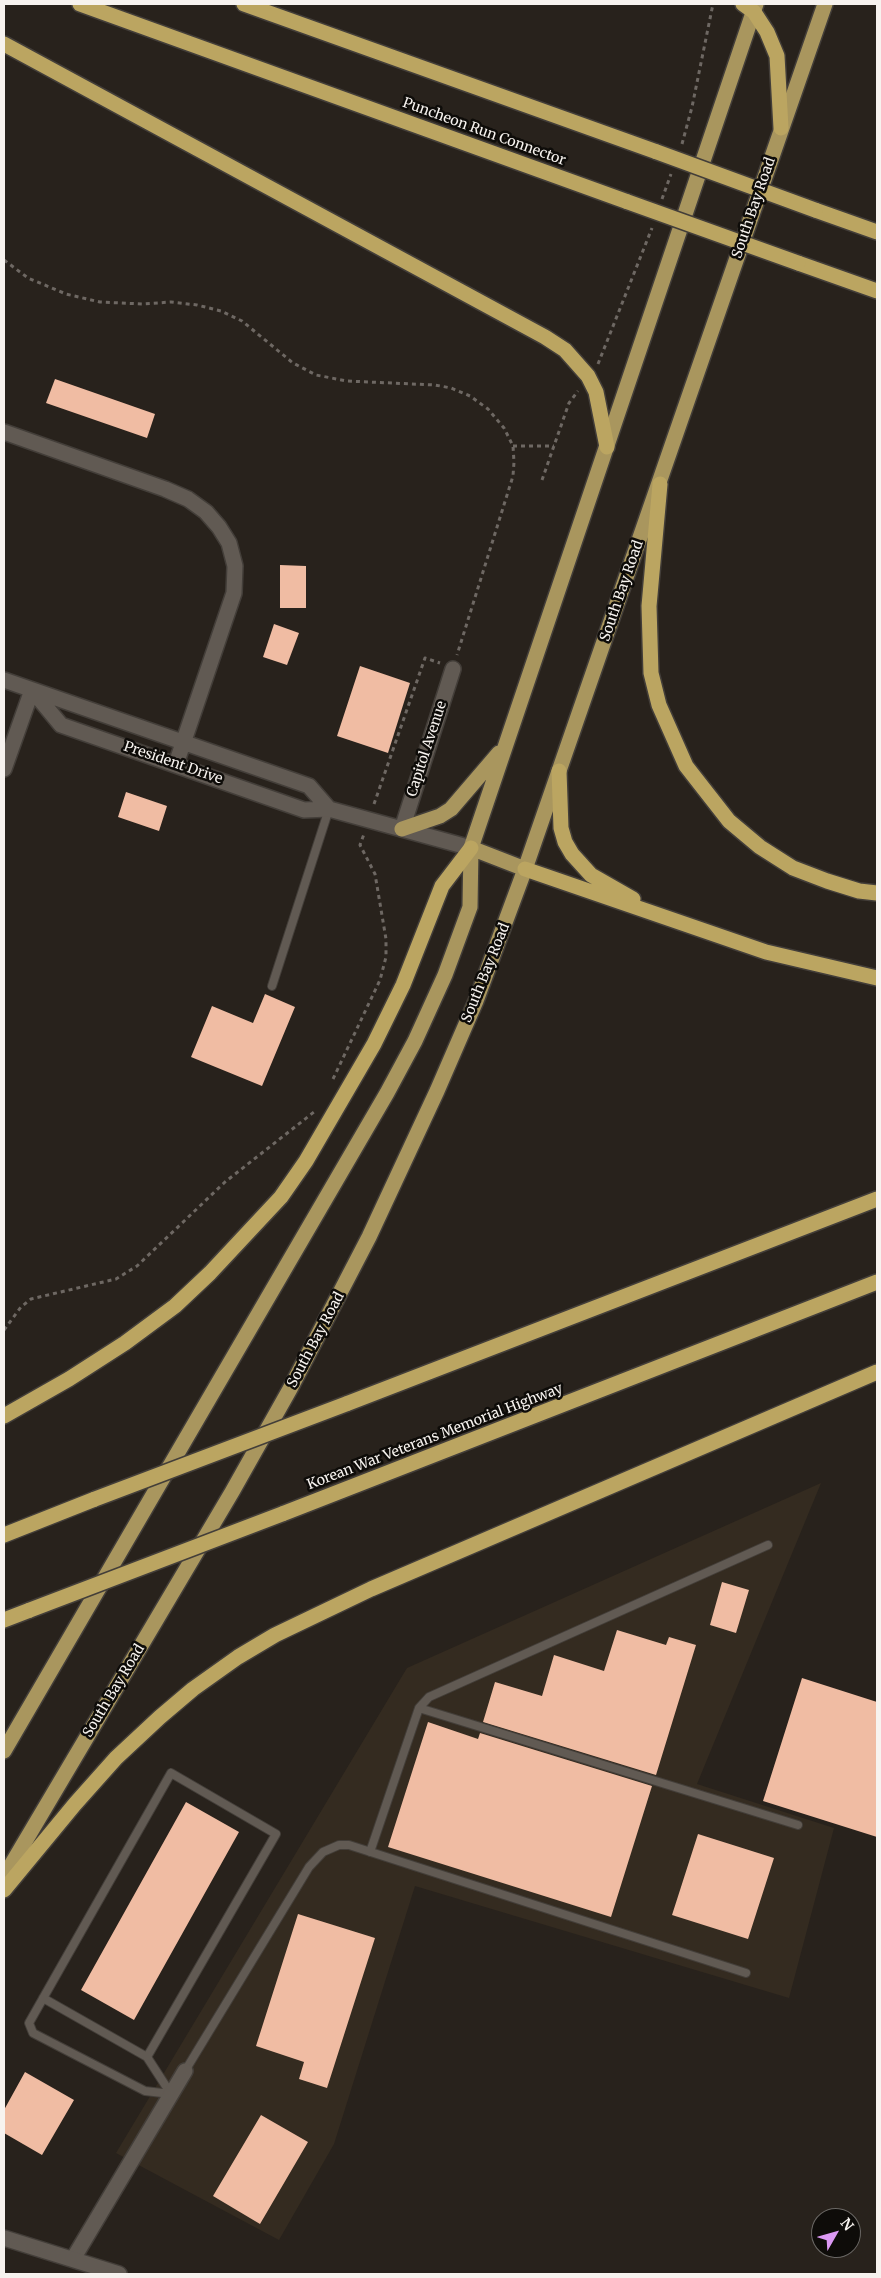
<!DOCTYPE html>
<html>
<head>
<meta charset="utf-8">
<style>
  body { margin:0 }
  #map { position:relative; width:881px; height:2278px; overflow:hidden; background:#28221c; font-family:Merriweather,serif }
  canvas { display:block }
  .frame { position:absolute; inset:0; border:5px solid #f7f3ef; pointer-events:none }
  .north { position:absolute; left:811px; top:2208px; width:50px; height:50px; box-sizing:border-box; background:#0e0c09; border:1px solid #6b6865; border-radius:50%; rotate:52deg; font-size:14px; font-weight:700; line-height:20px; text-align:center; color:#f7f3ef }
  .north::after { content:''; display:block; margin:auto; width:18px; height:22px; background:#dc99f4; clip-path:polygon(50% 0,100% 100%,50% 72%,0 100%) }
</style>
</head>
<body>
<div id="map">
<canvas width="881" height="2278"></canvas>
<div class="frame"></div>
<div class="north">N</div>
</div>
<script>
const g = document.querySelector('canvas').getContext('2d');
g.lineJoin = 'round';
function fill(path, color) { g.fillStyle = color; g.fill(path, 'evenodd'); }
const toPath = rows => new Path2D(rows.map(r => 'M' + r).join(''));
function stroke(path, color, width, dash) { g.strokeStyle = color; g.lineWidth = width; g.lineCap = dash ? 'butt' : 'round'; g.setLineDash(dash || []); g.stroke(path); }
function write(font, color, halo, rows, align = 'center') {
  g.font = font + ' Merriweather,serif'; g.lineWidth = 5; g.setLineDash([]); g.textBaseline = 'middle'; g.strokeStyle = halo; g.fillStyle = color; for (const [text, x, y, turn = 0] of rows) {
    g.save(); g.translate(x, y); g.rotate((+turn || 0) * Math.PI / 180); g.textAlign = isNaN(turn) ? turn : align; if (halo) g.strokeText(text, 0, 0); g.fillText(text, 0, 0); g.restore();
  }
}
const built = toPath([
  [821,1483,697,1784,834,1828,789,1998,415,1886,334,2144,279,2240,116,2153,407,1668]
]);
const building = toPath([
  [55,379,155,414,147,438,46,403],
  [280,565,306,566,306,608,280,608],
  [274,624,299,633,287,665,263,657],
  [360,666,410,683,388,753,337,736],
  [126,792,167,806,159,831,118,817],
  [265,994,295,1007,262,1086,191,1057,212,1006,253,1023],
  [722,1582,749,1590,736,1633,710,1625],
  [617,1630,666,1645,669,1637,696,1645,656,1775,483,1722,495,1682,542,1696,554,1655,604,1671],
  [802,1678,877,1702,877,1837,763,1801],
  [428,1722,478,1739,480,1733,652,1786,611,1917,388,1847],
  [186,1802,239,1832,134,2020,81,1990],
  [698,1834,774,1858,748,1939,672,1915],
  [298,1914,375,1938,327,2088,299,2079,304,2062,256,2046],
  [25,2072,74,2100,42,2155,4,2133,4,2110],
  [261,2115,308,2142,260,2224,213,2196]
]);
const path = toPath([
  [682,144,692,107,713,4],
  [662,199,671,174],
  [4,260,28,278,66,294,100,302,142,304,171,302,197,305,221,311,242,321,293,363,316,375,347,381,435,385,451,388,470,396,488,409,504,428,513,446,514,462,513,476,457,655],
  [598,364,652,228],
  [513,446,554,446],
  [542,480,569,403,578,391],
  [374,804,425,658,440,663],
  [333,1079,380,980,386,957,386,939,375,874,360,845,364,834],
  [4,1330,21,1307,31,1299,116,1279,137,1266,225,1182,314,1112]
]);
const service = toPath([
  [272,986,329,809],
  [419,1708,798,1825],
  [171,1773,276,1834,147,2057,171,2094,145,2091,33,2033,29,2023,171,1773],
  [370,1852,419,1708,429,1697,768,1545],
  [43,1998,147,2057],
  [185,2071,309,1867,323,1852,339,1845,349,1845,746,1973]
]);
const minor = toPath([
  [4,432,165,489,188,499,206,512,219,527,229,543,235,566,234,593,176,764],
  [4,680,309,786,329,809],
  [32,690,61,725,304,810,329,809,471,848],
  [4,769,32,690],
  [402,829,453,669],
  [73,2259,185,2071]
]);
const tertiary = toPath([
  [4,2238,119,2274]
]);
const trunk = toPath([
  [402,829,440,816,451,809,499,753],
  [471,848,525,869],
  [4,1751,387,1093,415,1041,445,975,470,907,471,848,756,4],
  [4,1877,232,1492,290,1389,369,1237,437,1091,476,1001,525,869,825,4]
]);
const motorway = toPath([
  [80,4,628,202],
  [244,4,657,152],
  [743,4,754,12,767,32,777,56,781,128],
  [4,44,545,337,565,350,588,376,596,392,607,447],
  [815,210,877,232],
  [798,263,877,291],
  [660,484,649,606,651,673,659,705,686,766,729,821,760,847,793,868,827,881,859,891,877,893],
  [559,771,561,828,565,842,572,854,591,875,633,899],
  [525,869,766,952,877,978],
  [346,1404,877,1199],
  [4,1416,69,1379,125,1343,175,1306,210,1273,281,1197,306,1161,374,1044,403,985,442,886,471,848],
  [282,1514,877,1282],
  [4,1535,95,1499],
  [4,1620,30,1610],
  [4,1890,75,1804,116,1758,160,1717,193,1689,238,1657,275,1635,371,1589,877,1372]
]);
const motorwayBridge = toPath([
  [657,152,815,210],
  [628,202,798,263],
  [95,1499,346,1404],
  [30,1610,282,1514]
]);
const streetNames = [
  ["Puncheon Run Connector",484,132,20],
  ["South Bay Road",754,208,-71],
  ["South Bay Road",622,591,-71],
  ["Capitol Avenue",427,749,-72],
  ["President Drive",173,763,19],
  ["South Bay Road",486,973,-68],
  ["South Bay Road",316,1340,-62],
  ["Korean War Veterans Memorial Highway",435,1437,-21],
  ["South Bay Road",114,1691,-59]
];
fill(built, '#342b20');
fill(building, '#f0bca3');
stroke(service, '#433e39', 10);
stroke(minor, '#433e39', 18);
stroke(tertiary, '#433e39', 18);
stroke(trunk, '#433e39', 18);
stroke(motorway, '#433e39', 18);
stroke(path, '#6e6863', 3, [4, 4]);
stroke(service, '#615a53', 8);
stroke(minor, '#615a53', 15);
stroke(tertiary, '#615a53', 15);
stroke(trunk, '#a9965e', 15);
stroke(motorway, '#bba561', 15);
stroke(motorwayBridge, '#433e39', 18, []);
stroke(motorwayBridge, '#bba561', 15);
write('14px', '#f7f3ef', '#0e0c09', streetNames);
</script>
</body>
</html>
